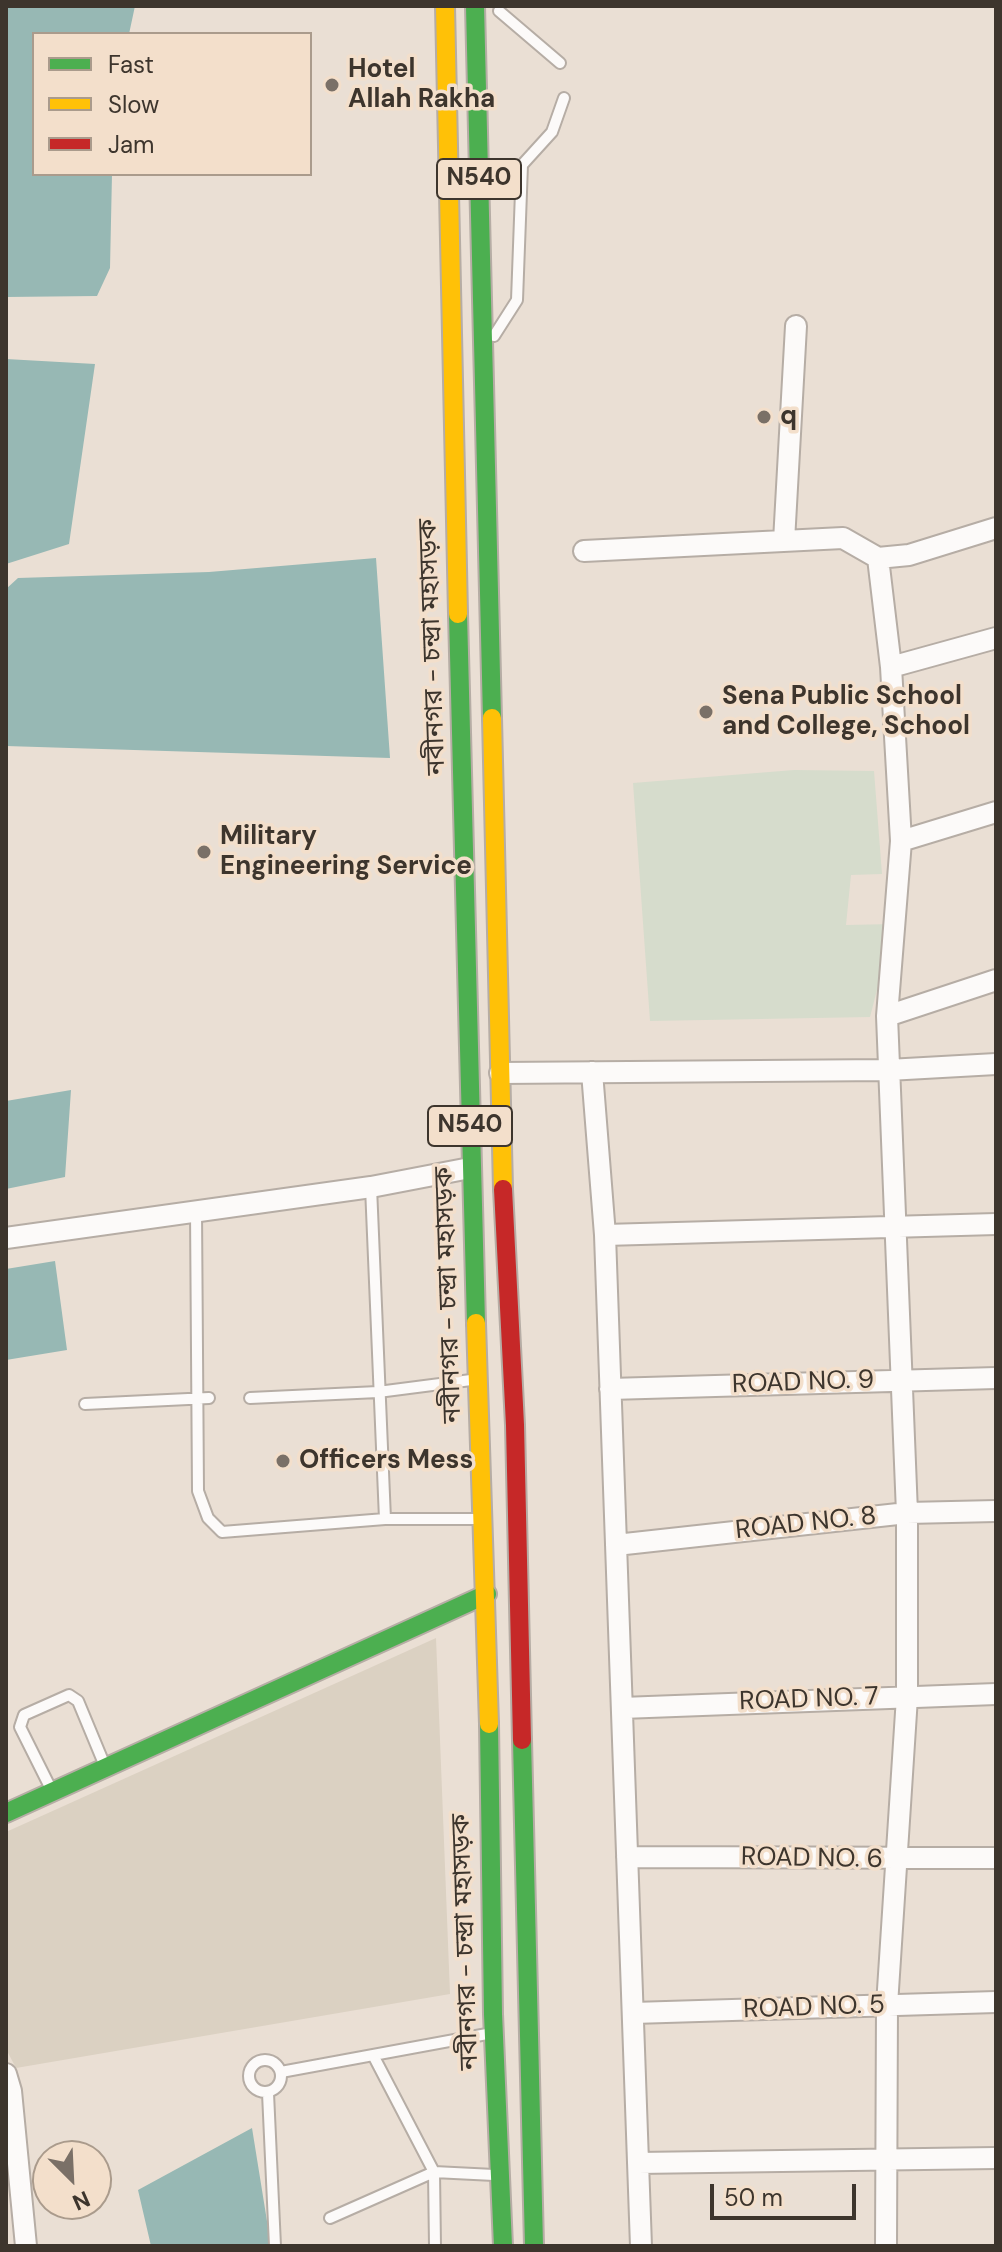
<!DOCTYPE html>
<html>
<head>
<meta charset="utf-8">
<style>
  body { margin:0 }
  #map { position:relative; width:1002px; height:2252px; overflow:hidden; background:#eadfd4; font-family:"DM Sans",sans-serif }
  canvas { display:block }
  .frame { position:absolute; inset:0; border:8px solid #3d352d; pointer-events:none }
  .legend { position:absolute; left:32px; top:32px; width:280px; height:144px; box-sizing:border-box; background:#f3dfcb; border:2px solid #aa9b8c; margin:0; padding:10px 14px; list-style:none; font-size:24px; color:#3d352d }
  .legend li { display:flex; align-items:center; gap:16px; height:40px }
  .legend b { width:40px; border:2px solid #aa9b8c }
  .north { position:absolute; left:32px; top:2140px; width:80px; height:80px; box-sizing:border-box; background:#f3dfcb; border:2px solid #aa9b8c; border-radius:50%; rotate:156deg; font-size:22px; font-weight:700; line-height:32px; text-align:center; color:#3d352d }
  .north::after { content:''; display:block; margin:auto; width:28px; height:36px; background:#7a7067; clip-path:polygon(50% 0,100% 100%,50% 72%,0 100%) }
  .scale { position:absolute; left:710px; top:2184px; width:146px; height:36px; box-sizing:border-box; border:4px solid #3d352d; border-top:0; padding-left:10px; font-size:24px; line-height:28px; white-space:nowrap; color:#3d352d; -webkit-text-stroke:6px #f3dfcb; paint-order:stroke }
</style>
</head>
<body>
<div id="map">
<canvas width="1002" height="2252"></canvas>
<div class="frame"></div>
<ul class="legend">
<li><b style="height:10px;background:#4caf50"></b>Fast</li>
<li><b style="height:10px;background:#ffc107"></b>Slow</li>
<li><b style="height:10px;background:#c62828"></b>Jam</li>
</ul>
<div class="north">N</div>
<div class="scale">50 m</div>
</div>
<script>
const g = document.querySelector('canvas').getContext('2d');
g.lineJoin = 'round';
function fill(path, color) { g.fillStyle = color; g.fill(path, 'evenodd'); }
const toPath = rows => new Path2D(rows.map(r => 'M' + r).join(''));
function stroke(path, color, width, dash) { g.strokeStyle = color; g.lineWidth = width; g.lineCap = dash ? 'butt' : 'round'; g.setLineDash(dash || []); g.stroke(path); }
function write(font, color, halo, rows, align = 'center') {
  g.font = font + ' "DM Sans","Noto Sans Bengali",sans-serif'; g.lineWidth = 7; g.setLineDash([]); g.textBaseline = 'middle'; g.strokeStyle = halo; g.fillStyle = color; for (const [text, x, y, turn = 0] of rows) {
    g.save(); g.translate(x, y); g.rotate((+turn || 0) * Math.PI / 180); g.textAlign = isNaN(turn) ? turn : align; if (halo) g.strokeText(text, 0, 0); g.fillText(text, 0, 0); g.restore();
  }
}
const education = toPath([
  [436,1638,450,1994,16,2068,6,2049,6,1832]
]);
const green = toPath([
  [794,770,874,771,882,874,851,875,846,925,894,924,870,1017,650,1021,633,783]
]);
const water = toPath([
  [6,6,135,6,129,34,34,34,34,174,112,174,110,268,97,296,6,297],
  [6,359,95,364,69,544,6,564],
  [376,558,390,758,6,746,6,589,18,578,209,572],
  [71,1090,65,1177,6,1189,6,1101],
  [55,1261,67,1350,6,1360,6,1269],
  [252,2128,271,2246,151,2246,138,2190]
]);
const lane = toPath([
  [499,11,560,63],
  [494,336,517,300,522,165,552,132,564,98],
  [371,1187,385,1519,479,1519],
  [196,1211,198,1491,208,1518,222,1532,385,1519],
  [250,1398,378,1392,471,1380],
  [85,1404,209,1398],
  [51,1789,20,1727,24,1715,69,1695,78,1701,105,1766],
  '249 2076a16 16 0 1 1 32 0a16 16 0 1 1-32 0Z',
  [281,2072,487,2034],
  [268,2093,275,2246],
  [330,2218,434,2172,373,2055],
  [435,2246,434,2172,494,2175]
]);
const street = toPath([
  [784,541,796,326],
  [584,551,843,538,878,558,909,555,996,528],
  [878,558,891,667,901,841,887,1016,907,1513,907,1697,887,2005,886,2246],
  [891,667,996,638],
  [901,841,996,812],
  [887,1016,996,980],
  [592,1072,605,1235,641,2246],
  [500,1073,888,1070,996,1064],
  [605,1235,996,1224],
  [6,1238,371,1187,470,1168],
  [610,1389,996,1378],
  [616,1545,907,1513,996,1511],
  [622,1708,996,1694],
  [627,1857,996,1858],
  [633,2013,996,2002],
  [6,2074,11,2091,26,2246],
  [638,2163,996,2158]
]);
const fast = toPath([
  [475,6,492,718],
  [458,614,476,1323],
  [489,1724,493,2014,503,2246],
  [522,1740,534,2246],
  [6,1813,487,1594]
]);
const slow = toPath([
  [445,6,458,614],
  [492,718,503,1189],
  [476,1323,489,1724]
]);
const jam = toPath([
  [503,1189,515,1425,522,1740]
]);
const markers = [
  [332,85,8,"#7a7067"],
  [764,417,8,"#7a7067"],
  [706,712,8,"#7a7067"],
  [204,852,8,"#7a7067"],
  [283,1461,8,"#7a7067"]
];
const shields = [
  [479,179,84],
  [470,1126,84]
];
const shieldNames = [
  ["N540",479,179],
  ["N540",470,1126]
];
const poiNames = [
  ["Hotel",348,70],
  ["Allah Rakha",348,100],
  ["q",780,417],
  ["Sena Public School",722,697],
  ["and College, School",722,727],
  ["Military",220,837],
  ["Engineering Service",220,867],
  ["Officers Mess",299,1461]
];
const streetNames = [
  ["নবীনগর - চন্দ্রা মহাসড়ক",433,647,-92],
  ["নবীনগর - চন্দ্রা মহাসড়ক",449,1295,-92],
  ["ROAD NO. 9",803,1383,-2],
  ["ROAD NO. 8",806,1524,-6],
  ["ROAD NO. 7",809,1700,-2],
  ["ROAD NO. 6",812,1859,1],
  ["নবীনগর - চন্দ্রা মহাসড়ক",466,1942,-92],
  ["ROAD NO. 5",814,2008,-2]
];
fill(education, '#dbd1c2');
fill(green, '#d6dccc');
fill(water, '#97b8b4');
stroke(lane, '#b6ada5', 14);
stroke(street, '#b6ada5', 24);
stroke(fast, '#b6ada5', 22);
stroke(slow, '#b6ada5', 22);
stroke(jam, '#b6ada5', 22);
stroke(lane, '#fcfaf9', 10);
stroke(street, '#fcfaf9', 20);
stroke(fast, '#4caf50', 18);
stroke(slow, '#ffc107', 18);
stroke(jam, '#c62828', 18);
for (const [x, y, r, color] of markers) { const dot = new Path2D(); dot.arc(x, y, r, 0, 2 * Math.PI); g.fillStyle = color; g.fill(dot); stroke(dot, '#f3dfcb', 3); }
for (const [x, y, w] of shields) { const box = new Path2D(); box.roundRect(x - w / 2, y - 20, w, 40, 6); g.fillStyle = '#f3dfcb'; g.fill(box); stroke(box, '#3d352d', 2); }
write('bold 24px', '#3d352d', null, shieldNames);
write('bold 26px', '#3d352d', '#f3dfcb', poiNames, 'left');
write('26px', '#3d352d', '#f3dfcb', streetNames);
</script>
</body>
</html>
